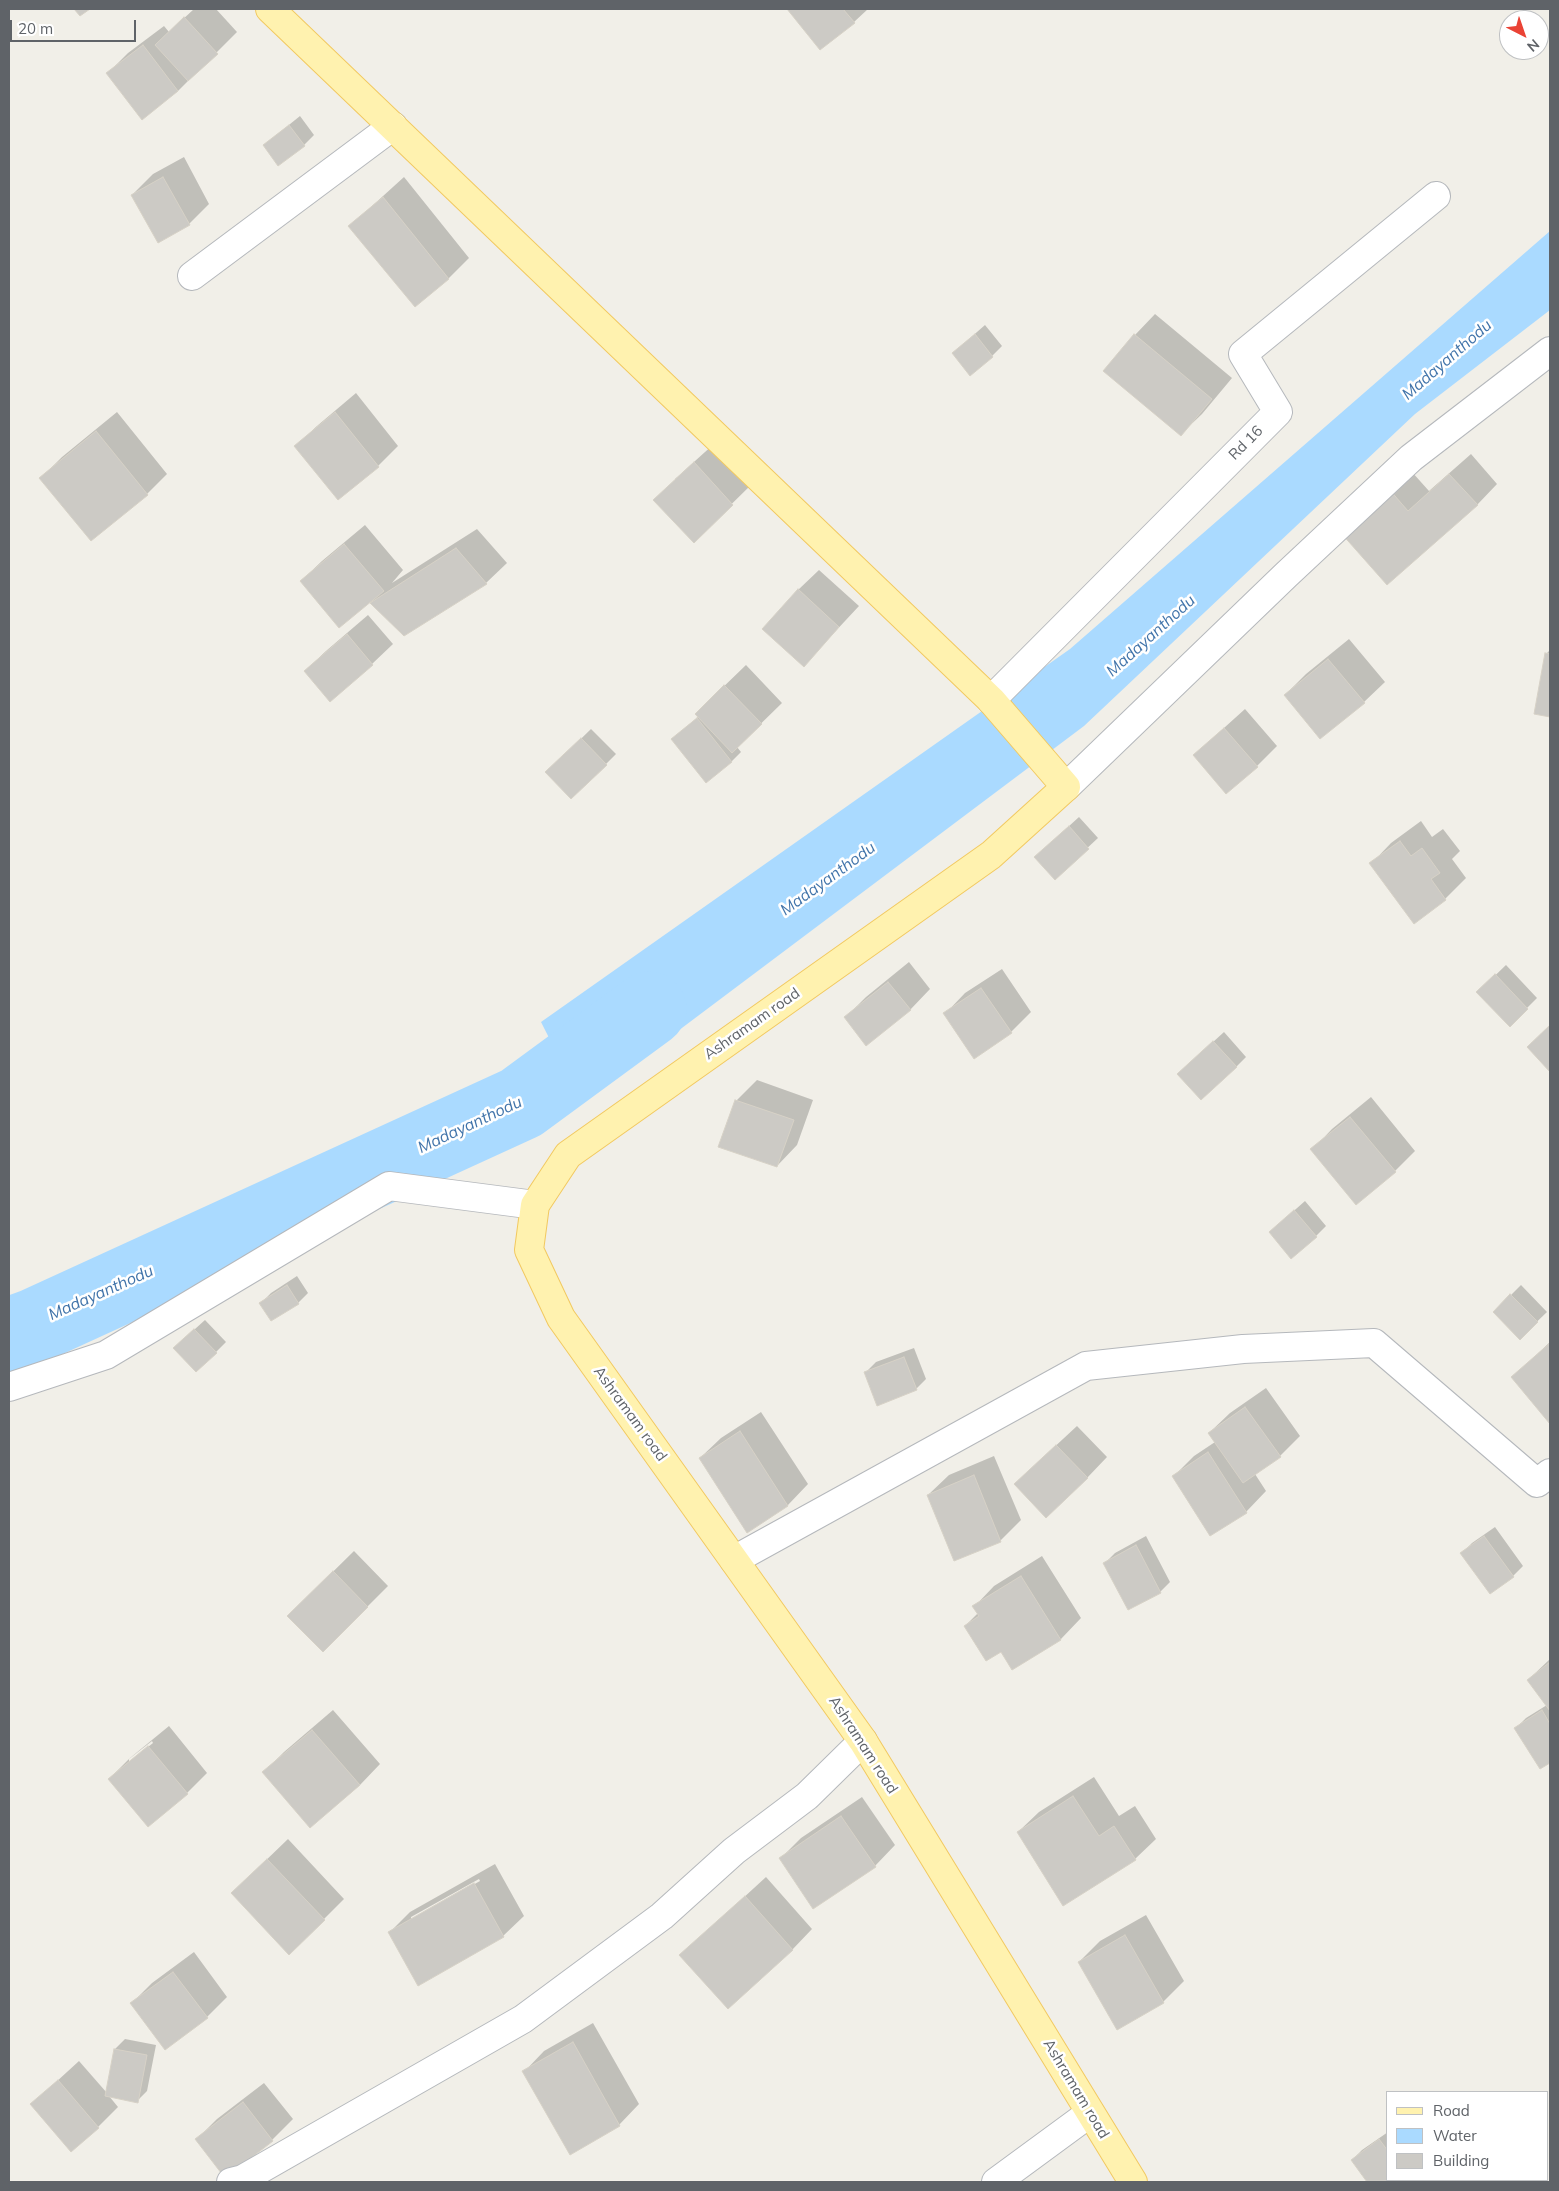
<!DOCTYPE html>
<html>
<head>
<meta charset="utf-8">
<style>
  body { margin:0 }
  #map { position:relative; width:1559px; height:2191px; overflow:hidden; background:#f1efe8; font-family:Mulish,sans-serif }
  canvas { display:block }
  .frame { position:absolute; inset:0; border:10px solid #5f6368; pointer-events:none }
  .legend { position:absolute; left:1386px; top:2091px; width:162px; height:90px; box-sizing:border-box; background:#fff; border:1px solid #bfc1c3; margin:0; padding:6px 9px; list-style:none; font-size:15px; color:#5f6368 }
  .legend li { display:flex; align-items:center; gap:10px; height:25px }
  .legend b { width:25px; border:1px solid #bfc1c3 }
  .north { position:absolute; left:1499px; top:10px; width:50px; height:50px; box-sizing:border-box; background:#fff; border:1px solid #bfc1c3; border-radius:50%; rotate:139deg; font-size:14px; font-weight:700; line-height:20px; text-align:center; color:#5f6368 }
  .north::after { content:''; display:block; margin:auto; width:18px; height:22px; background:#ea4335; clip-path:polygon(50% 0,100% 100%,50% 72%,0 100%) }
  .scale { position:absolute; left:10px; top:20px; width:126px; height:22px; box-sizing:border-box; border:2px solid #5f6368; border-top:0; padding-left:6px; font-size:15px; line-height:18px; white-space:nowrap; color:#5f6368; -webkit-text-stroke:4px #fff; paint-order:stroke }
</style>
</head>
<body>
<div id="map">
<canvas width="1559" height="2191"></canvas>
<div class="frame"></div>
<ul class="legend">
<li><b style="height:6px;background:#fff2af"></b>Road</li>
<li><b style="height:14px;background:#aadaff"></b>Water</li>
<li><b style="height:14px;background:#cccac5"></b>Building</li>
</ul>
<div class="north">N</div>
<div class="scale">20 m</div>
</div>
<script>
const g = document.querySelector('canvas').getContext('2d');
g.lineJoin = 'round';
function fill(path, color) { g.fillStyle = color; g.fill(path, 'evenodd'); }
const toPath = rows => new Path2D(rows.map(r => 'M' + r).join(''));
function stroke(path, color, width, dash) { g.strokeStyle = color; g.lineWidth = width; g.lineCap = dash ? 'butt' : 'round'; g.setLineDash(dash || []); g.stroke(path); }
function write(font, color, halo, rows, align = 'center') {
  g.font = font + ' Mulish,sans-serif'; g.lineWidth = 5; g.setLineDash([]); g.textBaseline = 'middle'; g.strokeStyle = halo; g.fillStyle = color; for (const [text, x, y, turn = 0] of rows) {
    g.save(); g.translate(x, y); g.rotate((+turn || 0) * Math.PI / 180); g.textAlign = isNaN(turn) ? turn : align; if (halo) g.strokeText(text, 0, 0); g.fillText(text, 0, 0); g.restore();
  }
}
const water = toPath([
  [1550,231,1550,310,1415,414,1084,726,582,1103,541,1022,1070,649]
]);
const shadow = toPath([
  [194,9,216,9,237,32,178,91,142,118,108,73,128,53,164,26,169,32],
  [789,9,868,9,854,22,820,48],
  [300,116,314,135,304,145,264,145],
  [184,157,209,204,189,224,132,195,153,174],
  [404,177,469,258,449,278,415,305,350,226],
  [1155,314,1232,378,1202,414,1181,434,1135,335],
  [985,325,1002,346,992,356,953,353],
  [356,393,398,446,378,466,296,446,317,426],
  [117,412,167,474,147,494,41,478,62,457],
  [715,443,753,483,694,541,675,479],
  [1471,454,1497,484,1477,505,1335,524,1403,462,1429,491],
  [365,525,403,570,392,583,477,529,507,563,486,583,404,635,370,601,301,581,322,561],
  [819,570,859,606,804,665,798,590],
  [368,615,393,644,372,664,330,700,305,671,326,651],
  [1349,639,1385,682,1364,702,1285,695,1306,674],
  [1550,650,1550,716,1536,713,1546,654],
  [746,665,782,703,737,747,741,752,731,762,672,739,699,716,717,693],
  [1245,709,1277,746,1257,766,1194,755],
  [591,729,616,754,606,764,547,772],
  [1079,817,1098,838,1055,878,1046,847],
  [1421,821,1432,837,1443,829,1460,851,1452,859,1466,878,1445,899,1414,922,1371,864,1391,843],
  [909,962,930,989,910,1010,846,1017,866,997],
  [1506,965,1537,998,1510,1025,1478,992],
  [1002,969,1031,1012,1011,1032,945,1014,965,993],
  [1224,1032,1246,1057,1236,1067,1189,1064],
  [757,1080,813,1100,797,1145,777,1166,736,1101],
  [1371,1097,1415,1151,1395,1171,1312,1150,1332,1129],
  [1305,1201,1326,1226,1316,1236,1270,1232],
  [297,1276,308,1293,298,1303,261,1303,271,1293],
  [1521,1285,1547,1312,1520,1338,1494,1312],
  [205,1320,226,1342,216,1352,185,1338],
  [1550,1342,1550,1422,1513,1377],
  [914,1348,926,1379,916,1389,866,1372,876,1362],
  [1266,1388,1300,1436,1280,1456,1255,1474,1266,1491,1246,1512,1174,1476,1194,1456,1215,1442,1209,1433,1230,1413],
  [761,1412,808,1484,788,1505,748,1531,700,1458,721,1438],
  [1077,1426,1107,1457,1087,1478,1036,1464],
  [994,1456,1021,1520,1000,1541,928,1495,949,1475],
  [1495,1527,1523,1566,1513,1576,1462,1553,1472,1543],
  [1146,1536,1170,1582,1160,1592,1105,1563,1115,1553],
  [354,1551,388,1586,323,1651,288,1616],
  [1042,1556,1081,1618,1061,1639,1013,1669,1001,1650,965,1626,978,1613,974,1607,994,1586],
  [1550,1659,1550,1761,1540,1767,1516,1728,1526,1718,1547,1705,1528,1680],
  [333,1710,380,1764,360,1785,310,1827,264,1772,284,1752],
  [169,1726,207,1773,187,1793,109,1779,130,1758],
  [152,1741,153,1743,129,1762,129,1759],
  [1094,1777,1119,1816,1135,1806,1156,1839,1135,1859,1018,1832,1039,1812],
  [862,1797,895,1845,875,1866,780,1859,801,1838],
  [288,1839,344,1899,324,1919,232,1893],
  [495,1864,524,1916,503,1936,389,1933,410,1912],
  [479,1879,480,1881,411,1920,411,1917],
  [766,1877,812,1929,792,1950,681,1955],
  [1146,1915,1184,1981,1163,2002,1079,1962,1100,1941],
  [194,1952,227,1997,207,2017,132,2003,152,1983],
  [593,2023,639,2104,619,2125,524,2072,544,2051],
  [125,2039,156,2045,147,2091,137,2101,109,2096,118,2107,98,2127,32,2104,79,2061,107,2093,115,2049],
  [264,2083,293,2119,272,2140,225,2176,197,2139,217,2119],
  [1388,2132,1388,2180,1412,2180,1409,2182,1369,2182,1352,2160,1362,2150],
  [1415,2180,1477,2180,1474,2182,1417,2182]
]);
const river = toPath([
  [9,1335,34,1326,521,1103,649,1009]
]);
const building = toPath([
  [74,9,90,9,80,16,74,9],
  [787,9,843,9,855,23,820,50,787,9],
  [184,17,218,54,188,81,155,45,184,17],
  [143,45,178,91,142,120,106,73,143,45],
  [289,125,305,146,278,166,263,145,289,125],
  [163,177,190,225,158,243,131,195,163,177],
  [383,197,449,279,415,307,348,226,383,197],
  [975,334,993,357,970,376,952,353,975,334],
  [1134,334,1212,399,1181,436,1103,371,1134,334],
  [335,412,379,467,338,500,294,446,335,412],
  [96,431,148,495,91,541,39,478,96,431],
  [694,462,733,505,694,543,653,500,694,462],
  [1449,474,1478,505,1387,585,1333,524,1382,481,1408,511,1449,474],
  [344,544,384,591,339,628,300,581,344,544],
  [456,548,487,584,404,636,370,603,456,548],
  [798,589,839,627,804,667,762,629,798,589],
  [347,634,373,665,330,702,304,671,347,634],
  [1545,653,1550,654,1550,717,1534,714,1545,653],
  [1328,659,1365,703,1320,739,1284,695,1328,659],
  [724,685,762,724,732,753,695,714,724,685],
  [697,718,732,762,706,783,671,739,697,718],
  [1224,728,1258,767,1226,794,1193,755,1224,728],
  [581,738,607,765,571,799,545,772,581,738],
  [1069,826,1089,849,1055,880,1034,857,1069,826],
  [1400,841,1411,856,1422,848,1440,873,1431,879,1446,900,1414,924,1369,863,1400,841],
  [1495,974,1528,1009,1510,1027,1476,992,1495,974],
  [888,982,911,1010,866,1046,844,1017,888,982],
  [981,988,1012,1033,974,1059,943,1013,981,988],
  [1550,1025,1550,1072,1527,1047,1550,1025],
  [1213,1041,1237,1067,1201,1100,1177,1074,1213,1041],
  [735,1100,794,1120,777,1167,718,1147,735,1100],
  [1350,1117,1396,1172,1356,1205,1310,1149,1350,1117],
  [1294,1210,1317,1237,1291,1259,1269,1232,1294,1210],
  [287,1285,299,1304,271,1321,259,1303,287,1285],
  [1510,1294,1538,1322,1520,1340,1493,1312,1510,1294],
  [194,1329,217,1353,196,1372,173,1348,194,1329],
  [1550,1343,1550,1424,1511,1377,1550,1343],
  [904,1357,917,1390,877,1406,864,1372,904,1357],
  [1245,1407,1281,1457,1243,1483,1208,1433,1245,1407],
  [740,1431,788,1506,747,1533,699,1458,740,1431],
  [1056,1445,1088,1478,1046,1518,1014,1484,1056,1445],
  [1208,1452,1247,1513,1210,1536,1172,1476,1208,1452],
  [974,1475,1001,1542,954,1561,927,1495,974,1475],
  [1484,1536,1514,1577,1490,1594,1460,1553,1484,1536],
  [1136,1545,1161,1593,1128,1610,1103,1563,1136,1545],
  [333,1571,368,1607,323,1652,287,1616,333,1571],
  [1021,1576,1061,1640,1012,1670,1001,1652,986,1661,964,1626,979,1616,972,1606,1021,1576],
  [1550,1662,1550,1711,1527,1680,1550,1662],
  [1542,1710,1550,1724,1550,1763,1540,1769,1514,1728,1542,1710],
  [312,1730,360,1785,310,1828,262,1772,312,1730],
  [148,1746,188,1794,148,1827,108,1779,148,1746],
  [1073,1796,1099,1836,1114,1826,1136,1860,1063,1906,1017,1832,1073,1796],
  [841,1816,876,1867,813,1909,779,1858,841,1816],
  [267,1859,325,1920,289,1955,231,1893,267,1859],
  [474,1883,504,1937,418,1986,388,1932,474,1883],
  [745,1896,793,1950,728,2009,679,1955,745,1896],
  [1125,1935,1164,2003,1117,2030,1078,1962,1125,1935],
  [173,1972,208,2018,165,2050,130,2003,173,1972],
  [573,2042,620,2126,570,2155,522,2071,573,2042],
  [114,2049,147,2055,138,2103,105,2096,114,2049],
  [58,2080,99,2128,71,2152,30,2104,58,2080],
  [243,2102,273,2141,225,2178,195,2139,243,2102],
  [1379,2139,1388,2151,1388,2180,1408,2180,1410,2182,1367,2182,1351,2160,1379,2139],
  [1414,2180,1480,2180,1476,2182,1415,2182,1414,2180]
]);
const minor = toPath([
  [192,276,393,126],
  [991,700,1278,412,1243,354,1436,196],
  [1066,787,1286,575,1411,458,1550,351],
  [9,1387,106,1355,389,1186,535,1205],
  [734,1560,1086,1366,1243,1349,1374,1343,1537,1483,1550,1473],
  [231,2182,243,2179,523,2019,662,1916,734,1851,807,1796,863,1741],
  [996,2182,1090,2113]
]);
const major = toPath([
  [270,9,991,700,1066,787,991,855,568,1155,535,1205,529,1250,561,1318,863,1741,1133,2182]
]);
const streetNames = [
  ["Rd 16",1246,443,-45],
  ["Ashramam road",752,1024,-35],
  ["Ashramam road",630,1414,54],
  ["Ashramam road",863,1745,57],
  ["Ashramam road",1076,2089,59]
];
const waterNames = [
  ["Madayanthodu",1447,360,-41],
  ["Madayanthodu",1151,636,-42],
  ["Madayanthodu",828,879,-36],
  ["Madayanthodu",470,1125,-25],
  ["Madayanthodu",101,1293,-24]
];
fill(water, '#aadaff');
fill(shadow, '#0003');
stroke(river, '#aadaff', 75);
fill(building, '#cccac5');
stroke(building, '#d6d1c6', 1);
stroke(minor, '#b5b8bc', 30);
stroke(major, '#f2c960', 30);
stroke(minor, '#fff', 28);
stroke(major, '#fff2af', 28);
write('15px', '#5f6368', '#fff', streetNames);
write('italic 16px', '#4174aa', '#fff', waterNames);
</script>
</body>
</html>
